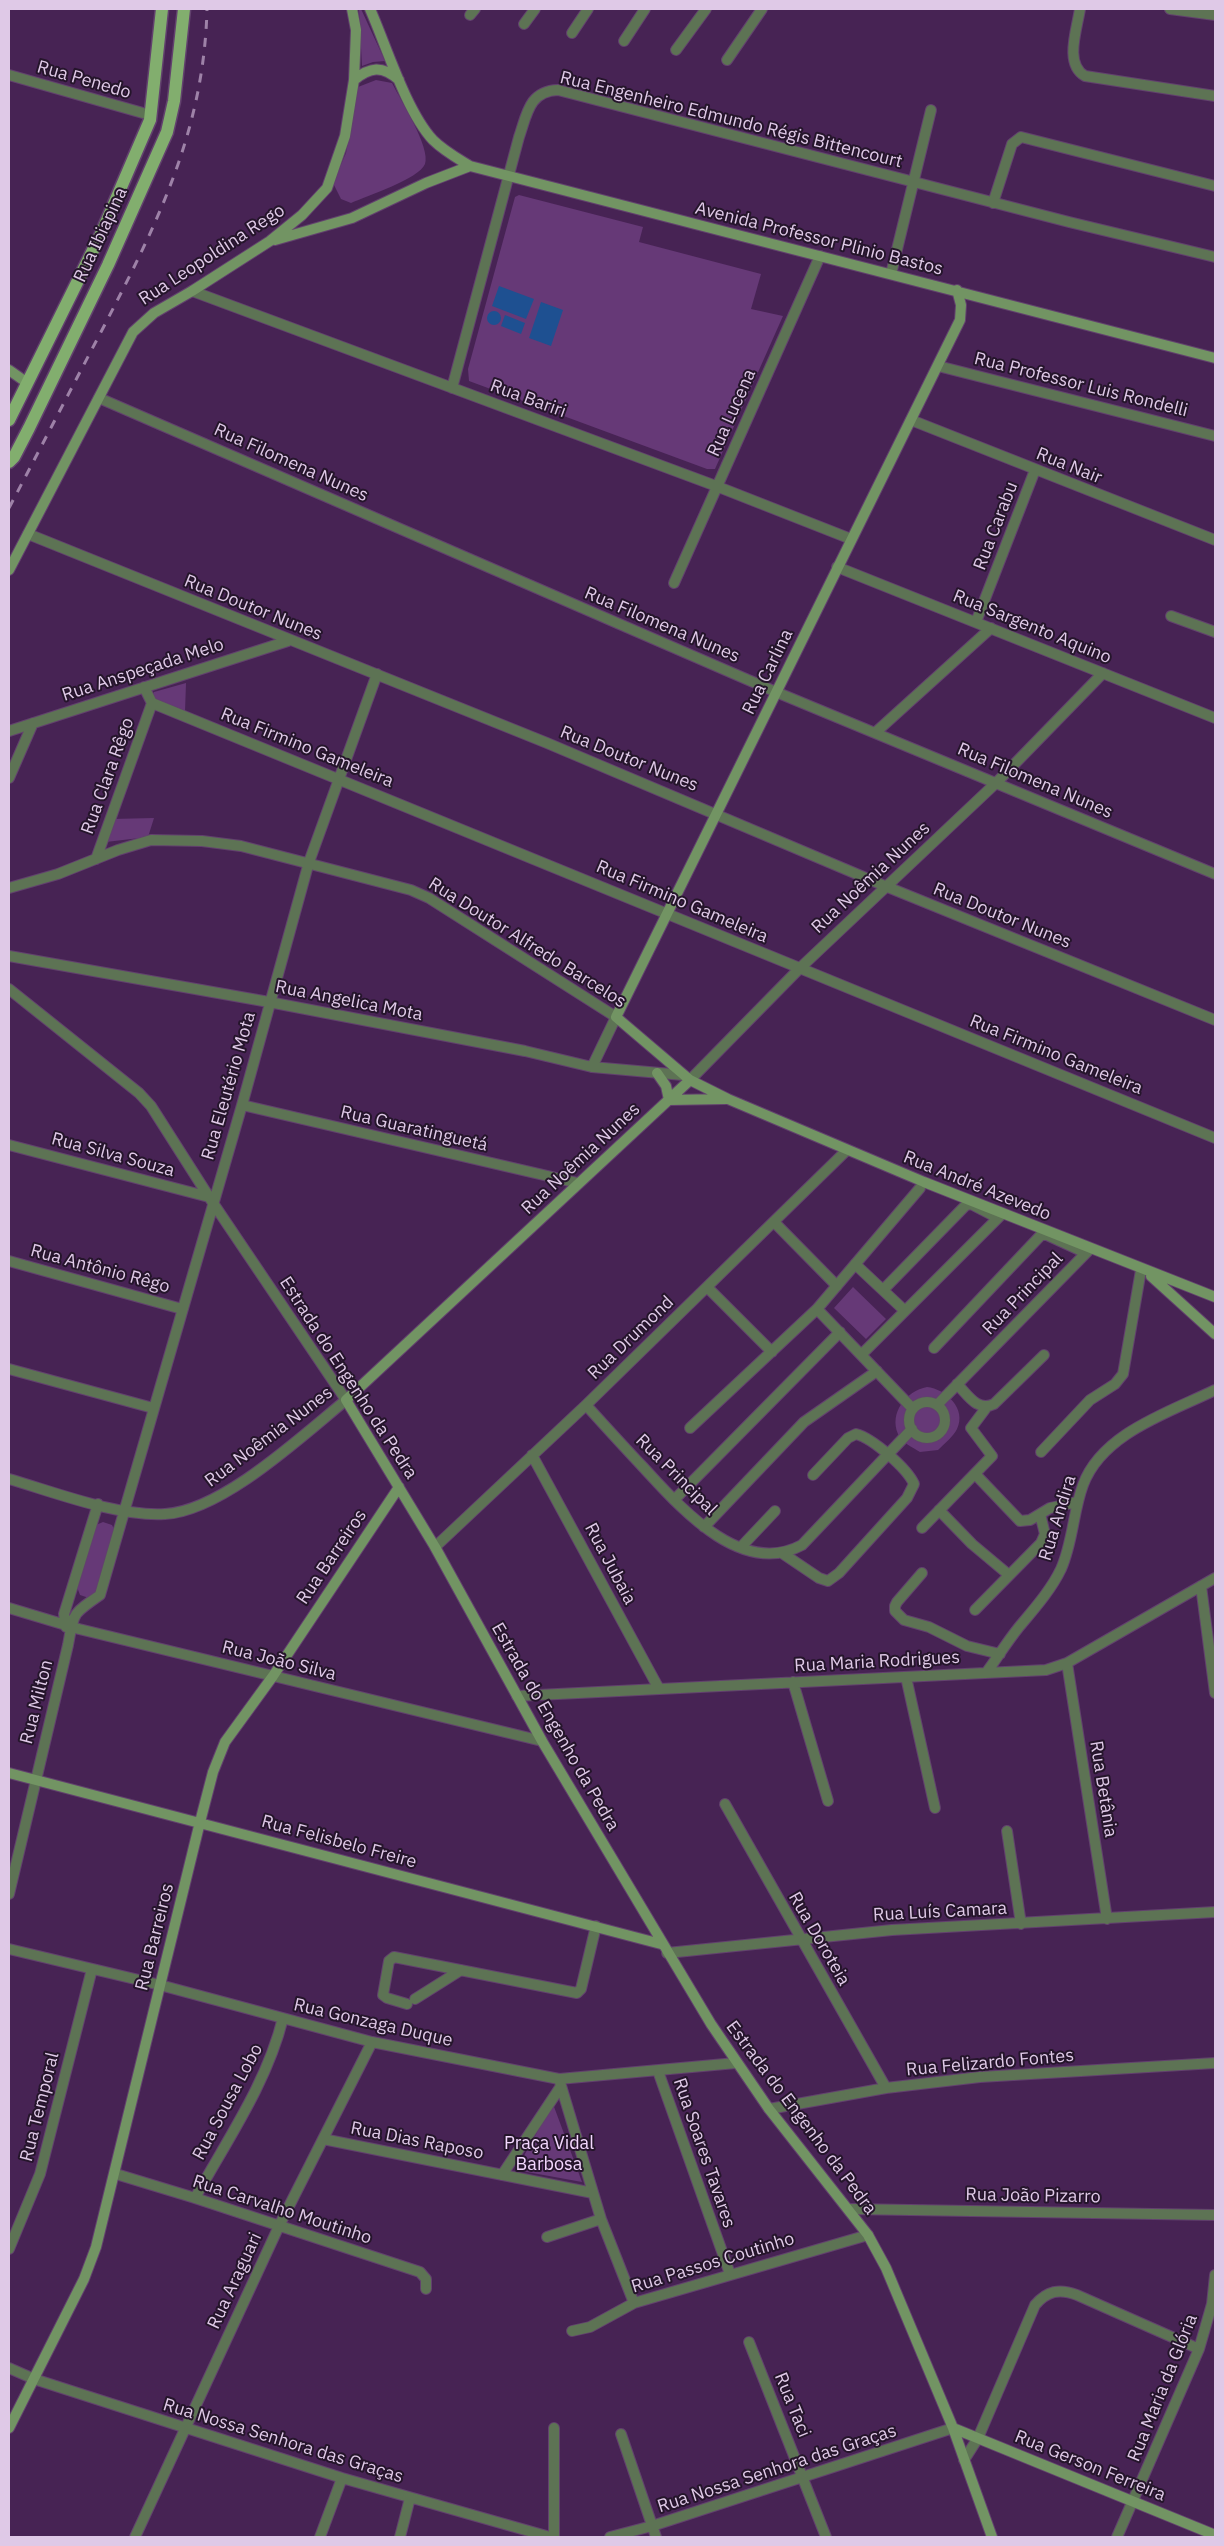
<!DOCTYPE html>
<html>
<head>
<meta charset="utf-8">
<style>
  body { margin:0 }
  #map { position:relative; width:1224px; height:2546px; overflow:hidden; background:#472354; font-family:"IBM Plex Sans",sans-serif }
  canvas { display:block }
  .frame { position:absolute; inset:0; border:10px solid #dfc9e7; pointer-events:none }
</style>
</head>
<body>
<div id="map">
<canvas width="1224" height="2546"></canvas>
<div class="frame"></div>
</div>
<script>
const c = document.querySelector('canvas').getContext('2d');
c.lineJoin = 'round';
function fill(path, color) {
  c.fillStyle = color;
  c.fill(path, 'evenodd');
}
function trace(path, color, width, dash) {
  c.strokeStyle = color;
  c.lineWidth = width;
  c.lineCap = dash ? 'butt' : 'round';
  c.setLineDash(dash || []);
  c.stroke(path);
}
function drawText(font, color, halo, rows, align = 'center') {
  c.font = font + ' "IBM Plex Sans",sans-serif';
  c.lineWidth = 4;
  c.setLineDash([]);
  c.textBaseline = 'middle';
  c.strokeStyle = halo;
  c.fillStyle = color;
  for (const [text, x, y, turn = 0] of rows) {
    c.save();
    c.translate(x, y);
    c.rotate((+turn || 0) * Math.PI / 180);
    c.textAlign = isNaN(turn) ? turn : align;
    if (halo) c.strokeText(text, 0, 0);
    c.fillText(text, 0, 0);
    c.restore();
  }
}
fill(new Path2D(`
  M359,9H361L385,61L373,62L362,66Z
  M376,80L392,83C400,99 431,148 425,164C419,179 367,196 351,203L341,199L333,183L346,153L358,87Z
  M519,195L643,227L639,242L761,274L751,309L783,316L715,469H707L469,381L468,369L515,197Z
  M186,683L185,712L154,699V692Z
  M154,818L148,837L106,842L112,819Z
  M853,1287L886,1319L866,1339L834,1308Z
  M927,1387C946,1389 967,1409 957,1429C953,1437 944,1444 938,1450L920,1452C912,1447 902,1443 898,1434C889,1413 906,1391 927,1387Z
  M103,1522L112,1525L114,1529L99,1589L89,1598L80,1595L77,1587L96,1525Z
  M553,2104L582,2182L516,2170Z`), '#663977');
fill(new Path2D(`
  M499,286L534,299L526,319L492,306Z
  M541,302L563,310L551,346L529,338Z
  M487 318a7 7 0 1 1 14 0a7 7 0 1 1-14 0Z
  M505,315L525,323L521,334L501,326Z`), '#1e5091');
const street = new Path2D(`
  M1080,9C1077,29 1064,64 1085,76L1215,96
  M1170,9L1215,15
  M470,15L475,9
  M524,24L535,9
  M572,33L588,9
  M624,41L645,9
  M676,50L706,9
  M727,60L762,9
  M9,75L150,115
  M993,203L1012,144L1021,137L1215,186
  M891,274L931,110
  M192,291L716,486L851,539
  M938,366L1215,436
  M452,388L519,137C527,114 529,91 558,90L1069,222L1215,257
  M99,398L776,692L1215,874
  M911,420L1215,540
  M28,534L547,743L885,886L1215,1020
  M837,567L1215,718
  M674,583L820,256
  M1171,616L1215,632
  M976,622L1035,470
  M144,687L152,703L1215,1138
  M9,731L288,641
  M876,732L991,628
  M9,778L33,723
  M96,859L152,703
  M9,888L58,874L118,850L151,840L202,841L241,846L411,890L429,898L616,1017L592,1067
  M9,956L269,1002L525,1051L592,1067L683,1075
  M9,989L139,1093L151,1106L209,1197L346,1400C302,1436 222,1511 165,1514C118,1517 54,1492 9,1479
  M690,1080L799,969L997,782L1103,673
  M242,1105L578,1183
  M9,1145L209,1197
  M774,1222L837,1286
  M9,1261L182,1309
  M855,1264L904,1310
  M707,1287L772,1352
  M883,1290L966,1205L971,1204L998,1218
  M817,1309L913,1409
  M934,1348L1041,1235H1047L1086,1253
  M862,1354L1002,1214
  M9,1369L153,1408
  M957,1384C968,1395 977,1412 994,1404L1044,1355
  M909 1420a18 18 0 1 1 36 0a18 18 0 1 1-36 0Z
  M586,1405C605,1426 624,1447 643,1467C680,1507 741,1578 802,1545L912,1429
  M937,1405L1090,1249
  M690,1428L817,1309L920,1188
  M1041,1452L1090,1400L1115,1384L1123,1374L1141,1270
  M532,1455L658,1687
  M978,1477L1020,1521L1030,1520L1050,1508L1077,1502
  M674,1500L840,1332
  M939,1510L972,1544L1009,1575
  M704,1527L804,1422L877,1371
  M922,1528L992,1456L971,1428L986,1408
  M435,1547L586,1405L847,1150
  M741,1547L775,1511
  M782,1553L819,1578L828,1581L839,1573L907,1498L914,1484C907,1468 872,1438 856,1434L848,1438L813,1475
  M922,1573L897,1602L895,1606V1611L904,1620L929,1627L967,1646L1000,1654
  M1201,1586L1215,1693
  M9,1608L79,1629L542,1741
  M975,1610L1041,1543L1045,1534L1040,1514
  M66,1627L64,1614L98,1504
  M1067,1663L1107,1919
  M986,1673C997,1658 1007,1642 1019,1627C1034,1609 1051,1590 1061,1569C1073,1542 1073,1512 1083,1485C1102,1433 1170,1412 1215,1390
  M906,1677L935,1808
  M793,1682L828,1801
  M517,1696L1046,1670L1067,1663L1215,1578
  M725,1804L886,2088
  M1007,1831L1021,1924
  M9,1894L68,1645C74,1613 71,1615 100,1595L242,1105L309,862L377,674
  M9,1949L160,1985L372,2042L559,2079L736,2063
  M667,1953L892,1930L1215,1912
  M415,1999L461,1970
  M407,2004L387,1998L383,1995L389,1961L394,1957L577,1993L581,1989L596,1926
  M658,2071L730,2274
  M559,2079L601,2219L634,2303
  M769,2109L886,2088L980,2077L1215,2063
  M323,2139L593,2193
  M116,2174L195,2198L420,2272L426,2279V2289
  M502,2175L561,2086
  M195,2198C227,2140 267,2083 283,2018
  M849,2209L1215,2215
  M547,2237L601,2219
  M9,2249L40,2174L92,1969
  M572,2331L590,2327L634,2303L868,2235
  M749,2342L826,2537
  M9,2368L34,2379L342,2478L550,2537
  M554,2428V2537
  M621,2434L656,2537
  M964,2460L978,2438L1035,2305C1047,2291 1059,2288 1077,2295L1199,2349
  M135,2537L279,2226L372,2042
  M320,2537L342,2478
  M400,2537L410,2498
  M610,2537L652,2526L953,2428
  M1117,2537L1199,2349L1212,2304L1215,2275`);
const secondary = new Path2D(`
  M370,9C386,45 406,111 433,140C444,151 457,158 470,166L1215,358
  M354,80C370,67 382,65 399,80
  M275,240L352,218L426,183L470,166
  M957,290L961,305L960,320L616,1017L690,1080L728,1099L924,1182L1215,1297
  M9,370L26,382
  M9,570L133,332L154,313L192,291L270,241L302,215L327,188L345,136L354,80L356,30L352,9
  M657,1073L666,1086L669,1100
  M690,1080L346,1400L435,1547L542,1741L711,2024L769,2109L868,2235L886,2268L953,2428L992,2537
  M669,1100L725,1099
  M1151,1276L1215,1334
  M9,1773L661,1944
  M9,2428L84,2279L96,2247L200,1822L213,1772L225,1742L273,1676L399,1487
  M953,2428L1215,2535`);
const primary = new Path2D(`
  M9,420L101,234L150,120L162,9
  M9,462L14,457L29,428L108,265L167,132L174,101L184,9`);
trace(street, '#62416e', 12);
trace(secondary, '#62416e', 12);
trace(primary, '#62416e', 15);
trace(street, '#5d7354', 10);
trace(secondary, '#729463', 10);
trace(primary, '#82ae6e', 12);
trace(new Path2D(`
  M9,508C40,449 71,389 102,330C157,224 204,131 207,9`), '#9e82a8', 3, [9, 9]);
drawText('18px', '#dfc9e7', '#25152b', [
  ["Rua Penedo",84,80,16],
  ["Rua Engenheiro Edmundo Régis Bittencourt",731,120,14],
  ["Rua Ibiapina",101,235,-65],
  ["Avenida Professor Plinio Bastos",819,239,14],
  ["Rua Leopoldina Rego",212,255,-33],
  ["Rua Professor Luis Rondelli",1081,385,14],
  ["Rua Bariri",528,399,20],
  ["Rua Lucena",732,413,-66],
  ["Rua Filomena Nunes",291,463,24],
  ["Rua Nair",1069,466,22],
  ["Rua Carabu",996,526,-69],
  ["Rua Doutor Nunes",253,608,22],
  ["Rua Filomena Nunes",662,625,23],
  ["Rua Sargento Aquino",1032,627,22],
  ["Rua Anspeçada Melo",143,670,-18],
  ["Rua Carlina",768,672,-64],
  ["Rua Firmino Gameleira",307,748,22],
  ["Rua Doutor Nunes",629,759,22],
  ["Rua Clara Rêgo",108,776,-70],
  ["Rua Filomena Nunes",1035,781,23],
  ["Rua Noêmia Nunes",871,878,-43],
  ["Rua Firmino Gameleira",682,902,23],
  ["Rua Doutor Nunes",1002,916,22],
  ["Rua Doutor Alfredo Barcelos",527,943,32],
  ["Rua Angelica Mota",349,1001,11],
  ["Rua Firmino Gameleira",1056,1055,22],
  ["Rua Eleutério Mota",229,1086,-74],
  ["Rua Guaratinguetá",414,1129,13],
  ["Rua Silva Souza",113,1155,15],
  ["Rua Noêmia Nunes",581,1159,-43],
  ["Rua André Azevedo",977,1186,22],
  ["Rua Antônio Rêgo",100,1269,15],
  ["Rua Principal",1023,1294,-46],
  ["Rua Drumond",631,1338,-44],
  ["Estrada do Engenho da Pedra",348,1378,57],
  ["Rua Noêmia Nunes",269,1437,-37],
  ["Rua Principal",676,1475,45],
  ["Rua Andira",1058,1518,-73],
  ["Rua Barreiros",332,1557,-56],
  ["Rua Jubaia",610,1564,62],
  ["Rua João Silva",279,1661,14],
  ["Rua Maria Rodrigues",877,1662,-3],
  ["Rua Milton",37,1702,-76],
  ["Estrada do Engenho da Pedra",555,1727,60],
  ["Rua Betânia",1103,1789,81],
  ["Rua Felisbelo Freire",339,1842,15],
  ["Rua Luís Camara",940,1912,-3],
  ["Rua Barreiros",155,1937,-76],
  ["Rua Doroteia",819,1939,60],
  ["Rua Gonzaga Duque",373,2023,13],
  ["Rua Felizardo Fontes",990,2063,-5],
  ["Rua Sousa Lobo",228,2102,-62],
  ["Rua Temporal",40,2107,-76],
  ["Estrada do Engenho da Pedra",801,2118,53],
  ["Rua Dias Raposo",417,2141,11],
  ["Rua Soares Tavares",704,2153,71],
  ["Rua João Pizarro",1033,2196,1],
  ["Rua Carvalho Moutinho",282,2210,18],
  ["Rua Passos Coutinho",713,2263,-17],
  ["Rua Araguari",235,2281,-65],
  ["Rua Maria da Glória",1163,2388,-68],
  ["Rua Taci",792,2405,68],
  ["Rua Nossa Senhora das Graças",283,2441,17],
  ["Rua Gerson Ferreira",1090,2466,22],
  ["Rua Nossa Senhora das Graças",777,2469,-18]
]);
drawText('18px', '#f4d8ff', '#25152b', [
  ["Praça Vidal",549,2144],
  ["Barbosa",549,2165]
]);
</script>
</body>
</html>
